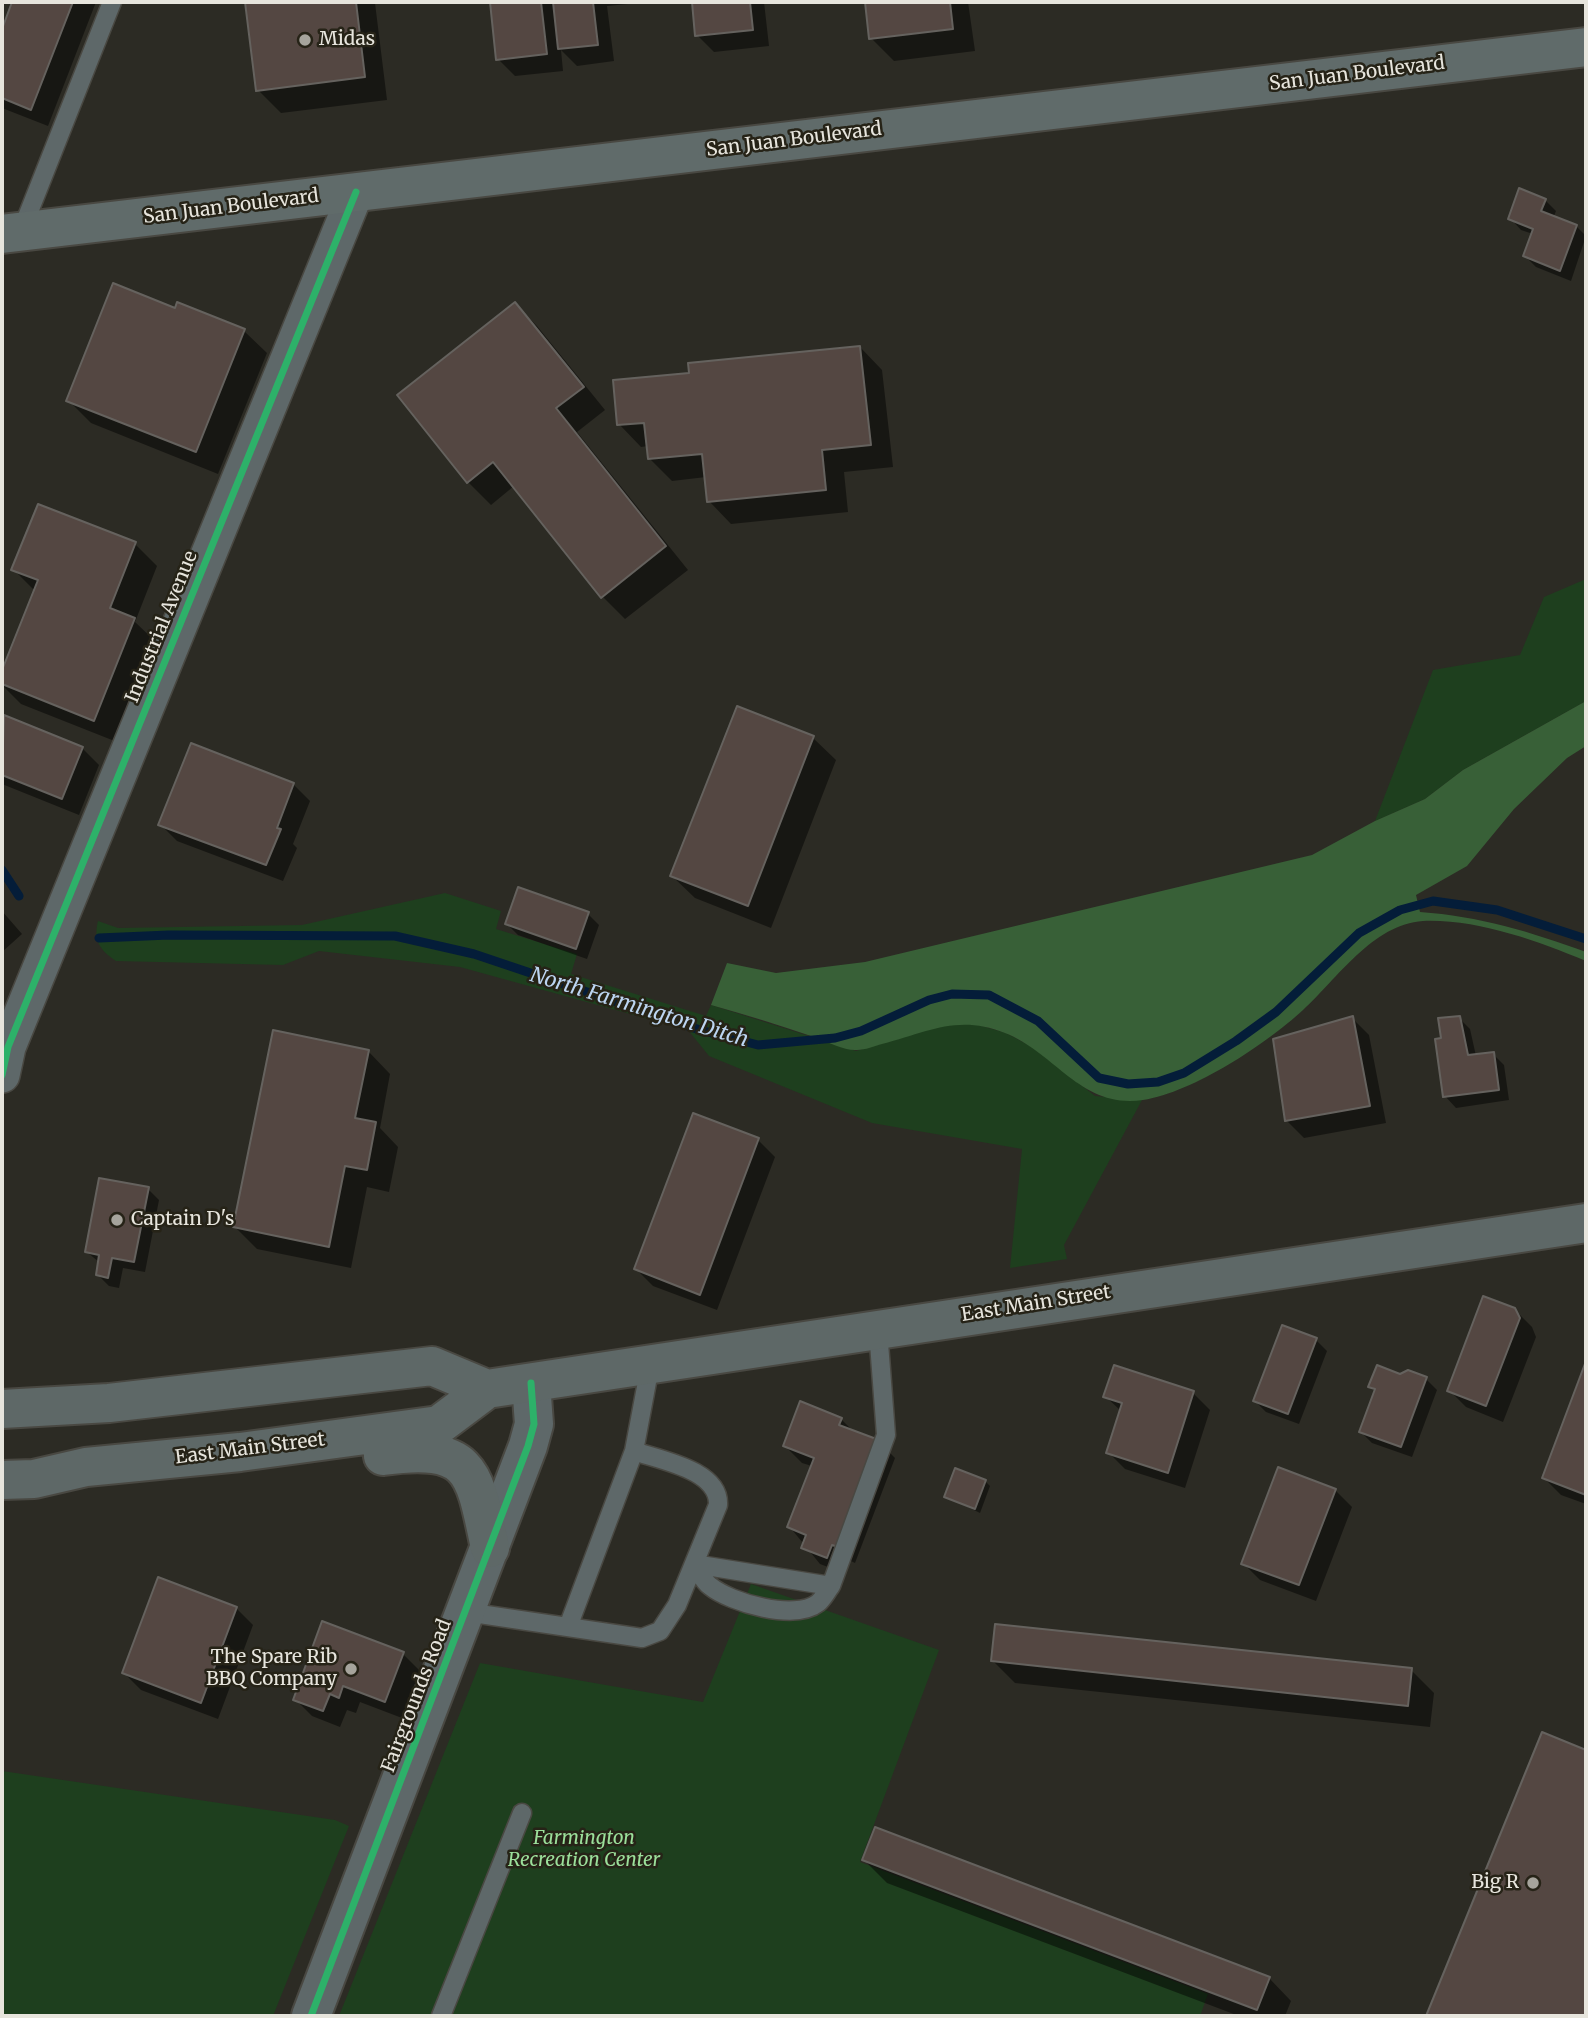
<!DOCTYPE html>
<html>
<head>
<meta charset="utf-8">
<style>
  body { margin:0 }
  #map { position:relative; width:1588px; height:2018px; overflow:hidden; background:#2c2b24; font-family:Merriweather,serif }
  canvas { display:block }
  .frame { position:absolute; inset:0; border:4px solid #e7e5dd; pointer-events:none }
</style>
</head>
<body>
<div id="map">
<canvas width="1588" height="2018"></canvas>
<div class="frame"></div>
</div>
<script>
const c = document.querySelector('canvas').getContext('2d');
c.lineJoin = 'round';
function fill(path, color) {
  c.fillStyle = color;
  c.fill(path, 'evenodd');
}
function trace(path, color, width, dash) {
  c.strokeStyle = color;
  c.lineWidth = width;
  c.lineCap = dash ? 'butt' : 'round';
  c.setLineDash(dash || []);
  c.stroke(path);
}
function drawText(font, color, halo, rows, align = 'center') {
  c.font = font + ' Merriweather,serif';
  c.lineWidth = 5;
  c.setLineDash([]);
  c.textBaseline = 'middle';
  c.strokeStyle = halo;
  c.fillStyle = color;
  for (const [text, x, y, turn = 0] of rows) {
    c.save();
    c.translate(x, y);
    c.rotate((+turn || 0) * Math.PI / 180);
    c.textAlign = isNaN(turn) ? turn : align;
    if (halo) c.strokeText(text, 0, 0);
    c.fillText(text, 0, 0);
    c.restore();
  }
}
fill(new Path2D(`
  M1586,579V701L1463,770L1425,799L1375,821L1433,670L1520,655L1544,597Z
  M445,893L501,911L496,929L577,954L571,974L706,1016L711,1005L856,1051L947,1024H975L1006,1033L1034,1048L1095,1096L1142,1100L1064,1245L1067,1259L1010,1268L1022,1149L872,1123L709,1056L688,1030L460,967L319,951L283,965L116,961C100,950 93,941 98,921L118,928L302,925Z
  M751,1584L939,1650L860,1862L1208,1994L1200,2016H339L480,1663L703,1702Z
  M2,1771L335,1820L349,1826L273,2016H2Z`), '#1e3f1e');
fill(new Path2D(`
  M1586,701V746L1567,758L1514,809L1467,866L1416,895L1420,912C1479,916 1531,932 1586,952V961C1537,941 1478,919 1423,921C1373,924 1337,979 1303,1010C1266,1044 1194,1092 1143,1100C1081,1109 1056,1053 1005,1033C958,1014 928,1032 882,1044C875,1046 865,1050 857,1050C845,1051 828,1042 817,1038C782,1026 747,1015 711,1005L727,963L776,973L865,962L1312,855L1375,821L1425,799L1463,770Z`), '#386037');
fill(new Path2D(`
  M14,2H96L48,126L2,108V34Z
  M247,2H385L375,3L387,100L281,113L258,90Z
  M491,2H638V3L607,6L614,61L577,66L561,50L563,71L515,76L498,59Z
  M693,2H764L769,46L714,52L697,35Z
  M867,2H968L975,51L894,61L871,38Z
  M1545,200L1556,211L1553,218L1576,226L1586,236L1571,281L1536,267L1525,256L1533,234L1521,230L1510,218Z
  M515,304L537,326L605,410L577,432L688,570L625,619L603,597L514,486L491,505L468,482L399,396Z
  M176,310L244,331L267,353L218,474L91,423L68,400Z
  M860,347L882,370L893,467L844,472L848,512L731,524L709,501L706,477L672,481L649,458L648,446L641,447L619,424L691,374Z
  M135,544L157,566L135,622L156,642L117,742L21,704L2,685V674L35,591L13,569Z
  M738,708L813,738L836,760L771,928L695,898L672,876Z
  M5,717L82,748L99,765L79,815L2,784V725Z
  M293,784L310,801L293,844L297,848L283,881L177,841L160,824Z
  M2,911L22,934L2,952Z
  M588,914L599,925L587,959L518,935L507,924Z
  M1352,1018L1369,1035L1386,1123L1304,1138L1287,1121Z
  M1459,1018L1470,1029L1476,1056L1493,1054L1504,1065L1509,1100L1456,1108L1445,1096L1443,1039Z
  M368,1051L390,1074L380,1128L398,1147L389,1192L367,1187L351,1268L257,1249L235,1227Z
  M758,1140L775,1157L717,1310L653,1286L636,1269Z
  M148,1189L159,1200L145,1272L123,1268L119,1288L109,1286L98,1275L100,1263L87,1252Z
  M1514,1309L1532,1327L1536,1337L1503,1422L1466,1407L1449,1390Z
  M1316,1340L1327,1351L1299,1424L1266,1412L1255,1401Z
  M1586,1366V1504L1561,1495L1544,1478Z
  M1400,1376L1426,1379L1437,1390L1412,1457L1372,1443L1361,1432L1376,1392L1370,1386Z
  M1193,1393L1210,1410L1185,1488L1125,1469L1108,1452L1121,1411L1105,1396Z
  M841,1419L854,1432L878,1441L895,1458L855,1563L849,1560L844,1573L820,1564L789,1526L812,1466L802,1463L785,1446Z
  M985,1481L990,1486L980,1513L946,1496Z
  M1335,1490L1352,1507L1316,1601L1260,1580L1243,1563Z
  M236,1608L253,1625L218,1719L141,1690L124,1673Z
  M323,1624L403,1654L420,1671L402,1718L360,1702L356,1713L347,1710L340,1727L312,1716L295,1699Z
  M993,1661L1411,1670L1434,1693L1430,1727L1015,1683Z
  M1543,1734L1586,1752V2016H1428Z
  M864,1860L1269,1978L1291,2001L1285,2016H1239L887,1883Z`), '#0007');
trace(new Path2D(`
  M2,870L19,896
  M99,938L169,935L395,936L474,954L700,1030L758,1045L835,1038L861,1031L929,1000L952,994L989,995L1038,1021L1099,1078L1128,1084L1158,1082L1184,1073L1236,1041L1276,1012L1359,933L1400,910L1433,901L1497,910L1586,939`), '#041d39', 9);
const building = new Path2D(`
  M12,2H73L31,110L2,98V29Z
  M245,2H356L365,77L256,91Z
  M490,2H541L547,54L496,60Z
  M553,2H593L598,45L558,49Z
  M692,2H750L753,30L695,36Z
  M865,2H950L953,29L869,39Z
  M1519,188L1546,199L1541,211L1577,225L1560,271L1523,256L1533,229L1508,219Z
  M113,283L175,308L177,302L245,329L196,452L66,401Z
  M515,302L584,387L556,408L666,546L601,598L493,462L467,483L397,395Z
  M860,346L871,445L822,450L826,490L707,502L702,454L648,459L644,423L617,425L613,380L689,373L688,363Z
  M38,504L136,542L110,608L135,618L94,721L2,684V670L38,580L11,570Z
  M737,706L814,736L748,906L670,876Z
  M4,715L83,747L62,799L2,775Z
  M191,743L294,783L277,828L281,829L266,865L158,825Z
  M518,887L589,912L576,949L505,924Z
  M1353,1016L1370,1106L1285,1121L1273,1039Z
  M1460,1016L1468,1055L1494,1052L1499,1090L1443,1097L1435,1039L1441,1038L1438,1018Z
  M273,1030L369,1050L355,1118L376,1122L367,1170L345,1166L329,1247L233,1227Z
  M693,1113L759,1138L700,1295L634,1269Z
  M99,1178L149,1187L134,1262L112,1258L108,1278L96,1275L99,1255L85,1252Z
  M1483,1296L1515,1308L1520,1318L1486,1406L1447,1391Z
  M1282,1325L1317,1338L1288,1414L1253,1401Z
  M1586,1361V1495L1542,1478Z
  M1114,1365L1194,1391L1168,1473L1106,1453L1122,1403L1103,1397Z
  M1377,1365L1400,1374L1408,1370L1427,1377L1401,1447L1359,1432L1375,1389L1368,1387Z
  M800,1401L842,1418L839,1425L879,1440L838,1547L832,1545L827,1558L801,1548L806,1535L787,1527L814,1458L783,1446Z
  M1278,1467L1336,1489L1299,1585L1241,1564Z
  M955,1468L986,1480L975,1509L944,1497Z
  M158,1577L237,1607L201,1703L122,1673Z
  M322,1621L404,1652L385,1702L343,1686L339,1698L330,1694L323,1711L293,1700Z
  M995,1624L1412,1668L1408,1706L991,1661Z
  M1542,1732L1586,1750V2016H1426Z
  M875,1827L1270,1977L1257,2010L862,1860Z`);
fill(building, '#544742');
trace(building, '#65625e', 2);
const service = new Path2D(`
  M21,232L112,2
  M694,1564L831,1586L886,1435L878,1330
  M694,1564C699,1571 703,1581 710,1586C731,1603 795,1621 818,1603C823,1599 827,1591 831,1586
  M466,1612L642,1638L660,1631L677,1605L718,1505C720,1470 660,1460 634,1451L650,1366
  M568,1627L634,1451
  M441,2016L522,1813`);
const minor = new Path2D(`
  M2,1075L8,1047L356,192`);
const tertiary = new Path2D(`
  M311,2016L528,1446L534,1424L531,1383`);
const secondary = new Path2D(`
  M2,234L1586,47`);
const primary = new Path2D(`
  M2,1409L109,1403L432,1366L487,1389
  M383,1456C472,1444 474,1470 490,1548
  M2,1480L34,1479L86,1467L240,1452L439,1425L487,1389L1586,1223`);
trace(service, '#494842', 21);
trace(minor, '#494842', 38);
trace(tertiary, '#494842', 42);
trace(secondary, '#494842', 42);
trace(primary, '#494842', 42);
trace(service, '#5e6869', 18);
trace(minor, '#5e6869', 35);
trace(tertiary, '#5e6869', 38);
trace(secondary, '#606b6a', 38);
trace(primary, '#5e6867', 38);
trace(new Path2D(`
  M2,1075L8,1047L356,192
  M311,2016L528,1446L534,1424L531,1383`), '#2db169', 7);
for (const [x, y, r, color] of [
  [305,40,7,"#a6a49c"],
  [117,1220,7,"#a6a49c"],
  [351,1669,7,"#a6a49c"],
  [1533,1883,7,"#a6a49c"]
]) {
  const dot = new Path2D();
  dot.arc(x, y, r, 0, 2 * Math.PI);
  c.fillStyle = color;
  c.fill(dot);
  trace(dot, '#262317', 2.5);
}
drawText('19px', '#e7e5dd', '#262317', [
  ["Midas",319,40],
  ["Captain D's",131,1220],
  ["The Spare Rib",337,1658,"right"],
  ["BBQ Company",337,1680,"right"],
  ["Big R",1519,1883,"right"]
], 'left');
drawText('19px', '#e7e5dd', '#262317', [
  ["San Juan Boulevard",1357,74,-7],
  ["San Juan Boulevard",794,140,-7],
  ["San Juan Boulevard",231,207,-7],
  ["Industrial Avenue",162,627,-68],
  ["East Main Street",1036,1304,-9],
  ["East Main Street",250,1449,-7],
  ["Fairgrounds Road",417,1696,-69]
]);
drawText('italic 19px', '#9bdf9a', '#262317', [
  ["Farmington",584,1839],
  ["Recreation Center",584,1861]
]);
drawText('italic 21px', '#bcd5f1', '#262317', [
  ["North Farmington Ditch",639,1008,17]
]);
</script>
</body>
</html>
